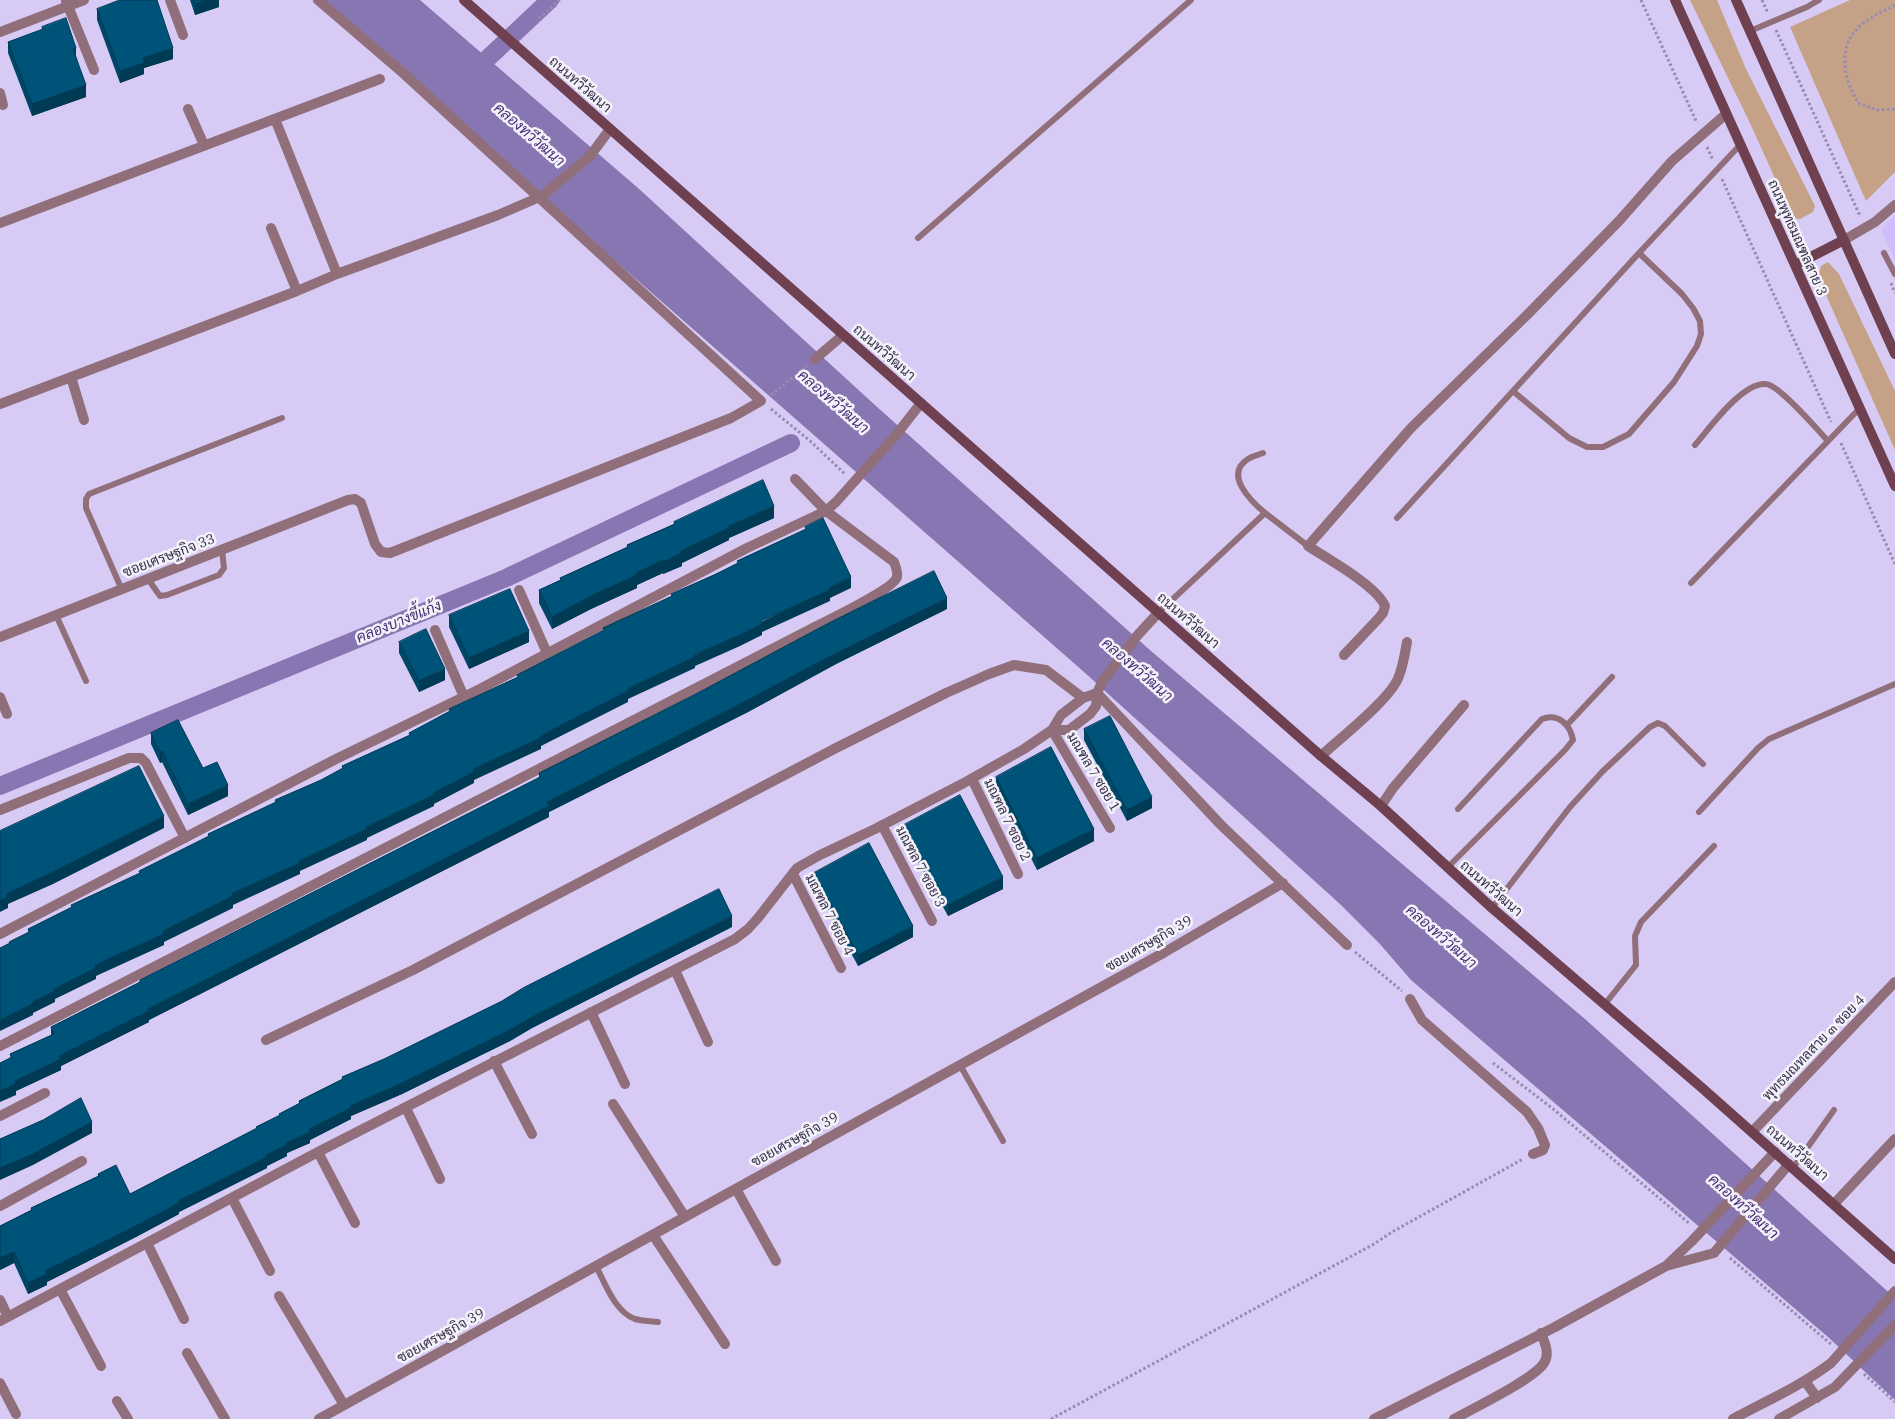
<!DOCTYPE html>
<html>
<head>
<meta charset="utf-8">
<style>
  body { margin:0 }
  canvas { display:block; background:#d7cbf6 }
</style>
</head>
<body>
<canvas width="1895" height="1419"></canvas>
<script>
const c = document.querySelector('canvas').getContext('2d');
c.lineJoin = 'round';
function fill(path, color) {
  c.fillStyle = color;
  c.fill(path, 'evenodd');
}
function trace(path, color, width, dash) {
  c.strokeStyle = color;
  c.lineWidth = width;
  c.lineCap = dash ? 'butt' : 'round';
  c.setLineDash(dash || []);
  c.stroke(path);
}
function drawText(font, color, halo, rows, align = 'center') {
  c.font = font + ' "IBM Plex Serif",Sarabun,serif';
  c.lineWidth = 5;
  c.setLineDash([]);
  c.textBaseline = 'middle';
  c.strokeStyle = halo;
  c.fillStyle = color;
  for (const [text, x, y, turn = 0] of rows) {
    c.save();
    c.translate(x, y);
    c.rotate((+turn || 0) * Math.PI / 180);
    c.textAlign = isNaN(turn) ? turn : align;
    if (halo) c.strokeText(text, 0, 0);
    c.fillText(text, 0, 0);
    c.restore();
  }
}
fill(new Path2D(`
  M1895,215V261L1881,229Z`), '#cfbefc');
fill(new Path2D(`
  M1690,0H1717L1746,69L1815,206L1813,212L1800,219L1793,218L1749,121Z
  M1850,0H1895V172L1866,201L1790,27Z
  M1828,262L1839,274L1895,391V450L1818,277L1821,266Z`), '#c5a187');
fill(new Path2D(`
  M323,0H420L638,188L876,406L1151,651L1585,1019L1895,1298V1400L1828,1337L1411,980L1379,943L1341,905L1084,672L547,201Z`), '#8876b2');
trace(new Path2D(`
  M470,75L550,0
  M0,786L506,578L791,443`), '#8876b2', 18);
trace(new Path2D(`
  M1641,0L1697,123
  M1762,0L1768,13
  M1895,5C1862,21 1837,35 1847,78C1849,86 1854,95 1858,103L1877,110L1895,109
  M539,18L560,0
  M1776,30L1860,216
  M1707,147L1713,160
  M1722,179L1831,422
  M1891,283L1895,293
  M771,395L807,366
  M771,409L809,440L845,474
  M1841,443L1895,564
  M1355,952L1402,991
  M1493,1063L1552,1108L1690,1224
  M1730,1258L1832,1345
  M1864,1374L1895,1402
  M1051,1419L1374,1244L1392,1232L1523,1159`), '#968bb1', 3, [2.5, 2.5]);
trace(new Path2D(`
  M1750,31L1807,7L1819,0
  M918,238L1191,0
  M1884,253L1895,274
  M1514,392L1569,438L1587,447H1603L1629,434L1674,382L1697,346L1701,334L1700,321L1693,308L1682,294L1639,253L1740,145
  M1695,445C1709,429 1742,382 1766,384C1779,385 1817,429 1828,441
  M1263,453C1258,455 1252,456 1248,459C1223,475 1252,502 1265,513
  M1397,518L1639,253
  M148,579L160,596L167,595L219,575L224,568L222,550
  M1691,583L1860,408
  M122,590L86,508V499L89,494L282,418
  M1158,613L1265,513L1308,546
  M56,615L86,681
  M1567,725L1612,677
  M1699,812L1758,748L1769,739L1895,684
  M1447,868L1565,750L1573,740C1570,724 1558,713 1542,719L1458,809
  M1492,908L1570,807L1603,771L1650,727L1658,723L1665,726L1703,764
  M1605,1004L1636,965L1635,936L1641,922L1714,846
  M960,1065L1003,1141
  M1793,1168L1834,1110
  M596,1266C605,1283 615,1312 635,1319C642,1321 651,1321 658,1322`), '#916f7a', 6);
trace(new Path2D(`
  M170,0L183,35
  M66,1L94,70
  M0,32L84,0
  M0,93L3,105
  M188,109L204,145
  M275,119L337,274
  M0,223L380,79
  M271,228L297,291
  M1844,240L1875,222L1895,205
  M815,359L843,335
  M71,377L84,420
  M0,404L297,291L337,274L498,215L542,196L590,156L610,129
  M519,590L547,653
  M435,630L464,697
  M0,637L348,500L355,499L361,503L375,544L381,552L390,553L731,418L761,401L403,73L318,0
  M1344,655L1378,619L1383,613L1385,606C1377,586 1328,559 1308,546L1411,428L1527,315L1619,221L1672,161L1726,114
  M1097,693L1221,825L1347,945
  M0,697L7,714
  M1052,730H1069L1090,714L1096,706L1097,693L1102,682L1136,637L1158,613
  M1052,730L1110,828
  M1321,756C1339,739 1392,698 1399,676C1403,666 1405,653 1407,642
  M972,779L1018,874
  M1381,806L1393,788L1464,705
  M0,810L129,758H141L146,763L185,838
  M882,825L932,921
  M793,874L841,968
  M0,934L336,759L480,689L747,548L826,511L836,502L896,435L921,403
  M675,970L708,1042
  M1410,999L1422,1020L1527,1112L1538,1128L1545,1145L1543,1150L1533,1154
  M591,1012L625,1084
  M266,1040L413,970L836,748L946,693L989,674L1014,665L1046,670L1083,698
  M0,1046L811,629C826,621 893,590 897,577C898,572 896,567 894,562L826,511L795,479
  M494,1061L532,1134
  M613,1104L685,1217
  M406,1108L440,1179
  M0,1116L45,1093
  M1752,1132L1895,982
  M318,1152L355,1223
  M736,1189L776,1261
  M232,1198L270,1271
  M1834,1204L1895,1139
  M0,1206L82,1161
  M653,1235L725,1344
  M147,1243L184,1319
  M1667,1265L1692,1241L1775,1152
  M60,1289L101,1366
  M279,1296L344,1405
  M0,1300L8,1317
  M0,1321L318,1152L735,939L748,929L758,918L797,868L820,855L875,829L962,784L1024,749L1052,730L1061,715L1083,698L1097,693
  M187,1353L225,1419
  M1805,1381L1817,1398
  M0,1383L16,1414
  M117,1401L128,1419
  M319,1419L1165,952L1283,883
  M1374,1419L1555,1327L1666,1266L1714,1253L1789,1164
  M1454,1419C1474,1408 1534,1379 1544,1363C1550,1354 1545,1343 1541,1333
  M1733,1419C1766,1401 1801,1386 1831,1363L1895,1291
  M1779,1419L1835,1387L1895,1325`), '#916f7a', 10);
trace(new Path2D(`
  M464,0L1321,756L1381,806L1492,908L1701,1087L1895,1259
  M1675,0L1895,486
  M1736,0L1895,354
  M1795,265L1844,240`), '#6e4050', 10);
fill(new Path2D(`
  M190,0H219V7L195,15Z
  M97,9L173,59L144,68V74L120,83L97,20Z
  M42,27L76,56L86,97L32,116L8,53V42L42,30Z
  M774,518L729,538V540L682,563V566L663,574V573L637,585V588L591,609L552,629L539,603V590L560,580V578L627,547V545L674,524V522Z
  M947,609L836,664L748,712L549,812V817L149,1020V1022L61,1066V1070L16,1091V1095L10,1054L51,1035V1027L140,983V980L539,778V773Z
  M449,615L529,642L469,669L449,627Z
  M399,642L445,680L419,692L399,653Z
  M1084,729L1152,808L1127,821L1084,740Z
  M151,733L203,768L228,796L188,815L162,762L160,763L151,744Z
  M996,777L1094,841L1037,870L996,789Z
  M904,825L1003,889L948,916L904,836Z
  M814,873L913,937L858,966L814,884Z
  M732,927L532,1028L510,1041L402,1094L351,1116V1119L310,1140V1143L287,1153V1156L267,1166V1168L179,1212V1214L134,1238L47,1282V1285L28,1294L14,1263L0,1270V1226L31,1210V1208L98,1176V1174L130,1194L256,1129V1127L279,1116V1114L299,1104V1101L342,1079V1077Z`), '#004767');
fill(new Path2D(`
  M207,0H219V7L195,15V4Z
  M76,48V59L73,49Z
  M173,48V59L144,68V74L120,83V71L143,58Z
  M86,85V97L32,116V104Z
  M774,506V518L729,538V540L682,563V566L663,574V562L681,551L729,526Z
  M663,560V573L637,585V588L591,609L552,629V617L636,573Z
  M851,577V588L830,598V601L762,632V635L740,646L695,666V668L628,699V702L541,746V749L474,780V783L434,804V806L367,838V840L300,871V874L233,905V908L164,942V945L96,976V979L55,999V1002L33,1013V1015L0,1031V1020L32,1002L54,989L95,965L163,931L231,894L433,793L473,769L540,736L627,689Z
  M947,598V609L836,664L748,712L549,812V817L149,1020V1022L61,1066V1070L16,1091V1095L0,1102V1091L15,1081L59,1056L547,802L836,653Z
  M529,631V642L469,669V658Z
  M445,669V680L419,692V681Z
  M162,751V762L160,763V752Z
  M228,785V796L188,815V804Z
  M1152,797V808L1127,821V810Z
  M164,816V828L53,884L8,904V908L0,912V901L6,894Z
  M1094,829V841L1037,870V858Z
  M1003,877V889L948,916V905Z
  M732,916V927L532,1028L510,1041L402,1094L351,1116V1119L310,1140V1143L287,1153V1156L267,1166V1168L179,1212V1214L134,1238L47,1282V1285L28,1294V1283L45,1271L266,1155L350,1106L532,1017Z
  M913,926V937L858,966V955Z
  M92,1122V1133L33,1165L0,1180V1168Z
  M14,1252V1263L0,1270V1258Z`), '#003a54');
const building = new Path2D(`
  M120,0H157L173,48L143,58L144,63L120,71L97,9Z
  M194,0H207L195,4Z
  M66,18L76,48L73,49L86,85L32,104L8,42L43,29L42,27Z
  M763,480L774,506L729,526V528L681,551L682,553L663,562V560L636,573L637,575L591,596L552,617L539,590L561,580L560,578L628,547L627,545L675,524L674,522Z
  M823,518L851,577L829,588L830,590L761,621L762,624L740,635L694,655L695,657L627,689L628,691L540,736L541,738L473,769L474,772L433,793L434,795L366,827L367,829L299,861L300,863L231,894L233,896L163,931L164,934L95,965L96,968L54,989L55,991L32,1002L33,1004L0,1020V948L10,943L9,942L29,932L28,929L72,907L71,905L140,873L139,871L209,836L208,834L276,802L275,800L321,780L343,768L342,766L410,735L409,733L450,711L449,709L518,677L517,675L604,630L603,628L672,596L671,594L716,574L738,563L737,561L806,529L805,527Z
  M934,571L947,598L836,653L748,700L547,802L549,806L148,1009L149,1011L59,1056L61,1059L15,1081L16,1084L0,1091V1063L12,1057L10,1054L54,1034L51,1027L140,982V980L540,777L539,773L694,695L827,624Z
  M510,589L529,631L469,658L449,615Z
  M426,629L445,669L419,681L399,642Z
  M1110,716L1152,797L1127,810L1084,729Z
  M178,720L203,768L217,762L228,785L188,804L162,751L160,752L151,733Z
  M1051,747L1094,829L1037,858L996,777Z
  M139,766L164,816L53,872L6,894L8,897L0,901V831Z
  M960,795L1003,877L948,905L904,825Z
  M869,843L913,926L858,955L814,873Z
  M719,889L732,916L532,1017L510,1030L402,1083L350,1106L351,1108L309,1129L310,1132L286,1143L287,1145L266,1155L267,1157L178,1201L179,1203L134,1227L45,1271L47,1274L28,1283L14,1252L0,1258V1226L32,1210L31,1208L99,1176L98,1174L116,1165L130,1194L257,1128L256,1127L280,1115L279,1114L300,1103L299,1101L343,1079L342,1077L384,1059L502,1001L523,988Z
  M81,1098L92,1122L33,1154L0,1168V1139L43,1120Z`);
fill(building, '#005378');
trace(building, '#003a54', 1);
drawText('14px', '#39304d', '#f4f3fa', [
  ["ถนนทวีวัฒนา",580,85,41],
  ["ถนนพุทธมณฑลสาย 3",1797,238,66],
  ["ถนนทวีวัฒนา",884,353,41],
  ["ซอยเศรษฐกิจ 33",169,556,-21],
  ["ถนนทวีวัฒนา",1188,621,41],
  ["มณฑล 7 ซอย 1",1093,772,59],
  ["มณฑล 7 ซอย 2",1007,820,64],
  ["มณฑล 7 ซอย 3",920,867,62],
  ["ถนนทวีวัฒนา",1491,889,41],
  ["มณฑล 7 ซอย 4",829,915,63],
  ["ซอยเศรษฐกิจ 39",1149,944,-30],
  ["พุทธมณทลสาย ๓ ซอย 4",1814,1048,-46],
  ["ซอยเศรษฐกิจ 39",795,1140,-29],
  ["ถนนทวีวัฒนา",1797,1153,41],
  ["ซอยเศรษฐกิจ 39",441,1336,-29]
]);
drawText('italic 15px', '#4a2e79', '#f4f3fa', [
  ["คลองทวีวัฒนา",529,135,41],
  ["คลองทวีวัฒนา",833,402,41],
  ["คลองบางขี้แก้ง",399,622,-22],
  ["คลองทวีวัฒนา",1137,670,41],
  ["คลองทวีวัฒนา",1441,937,41],
  ["คลองทวีวัฒนา",1743,1207,42]
]);
</script>
</body>
</html>
